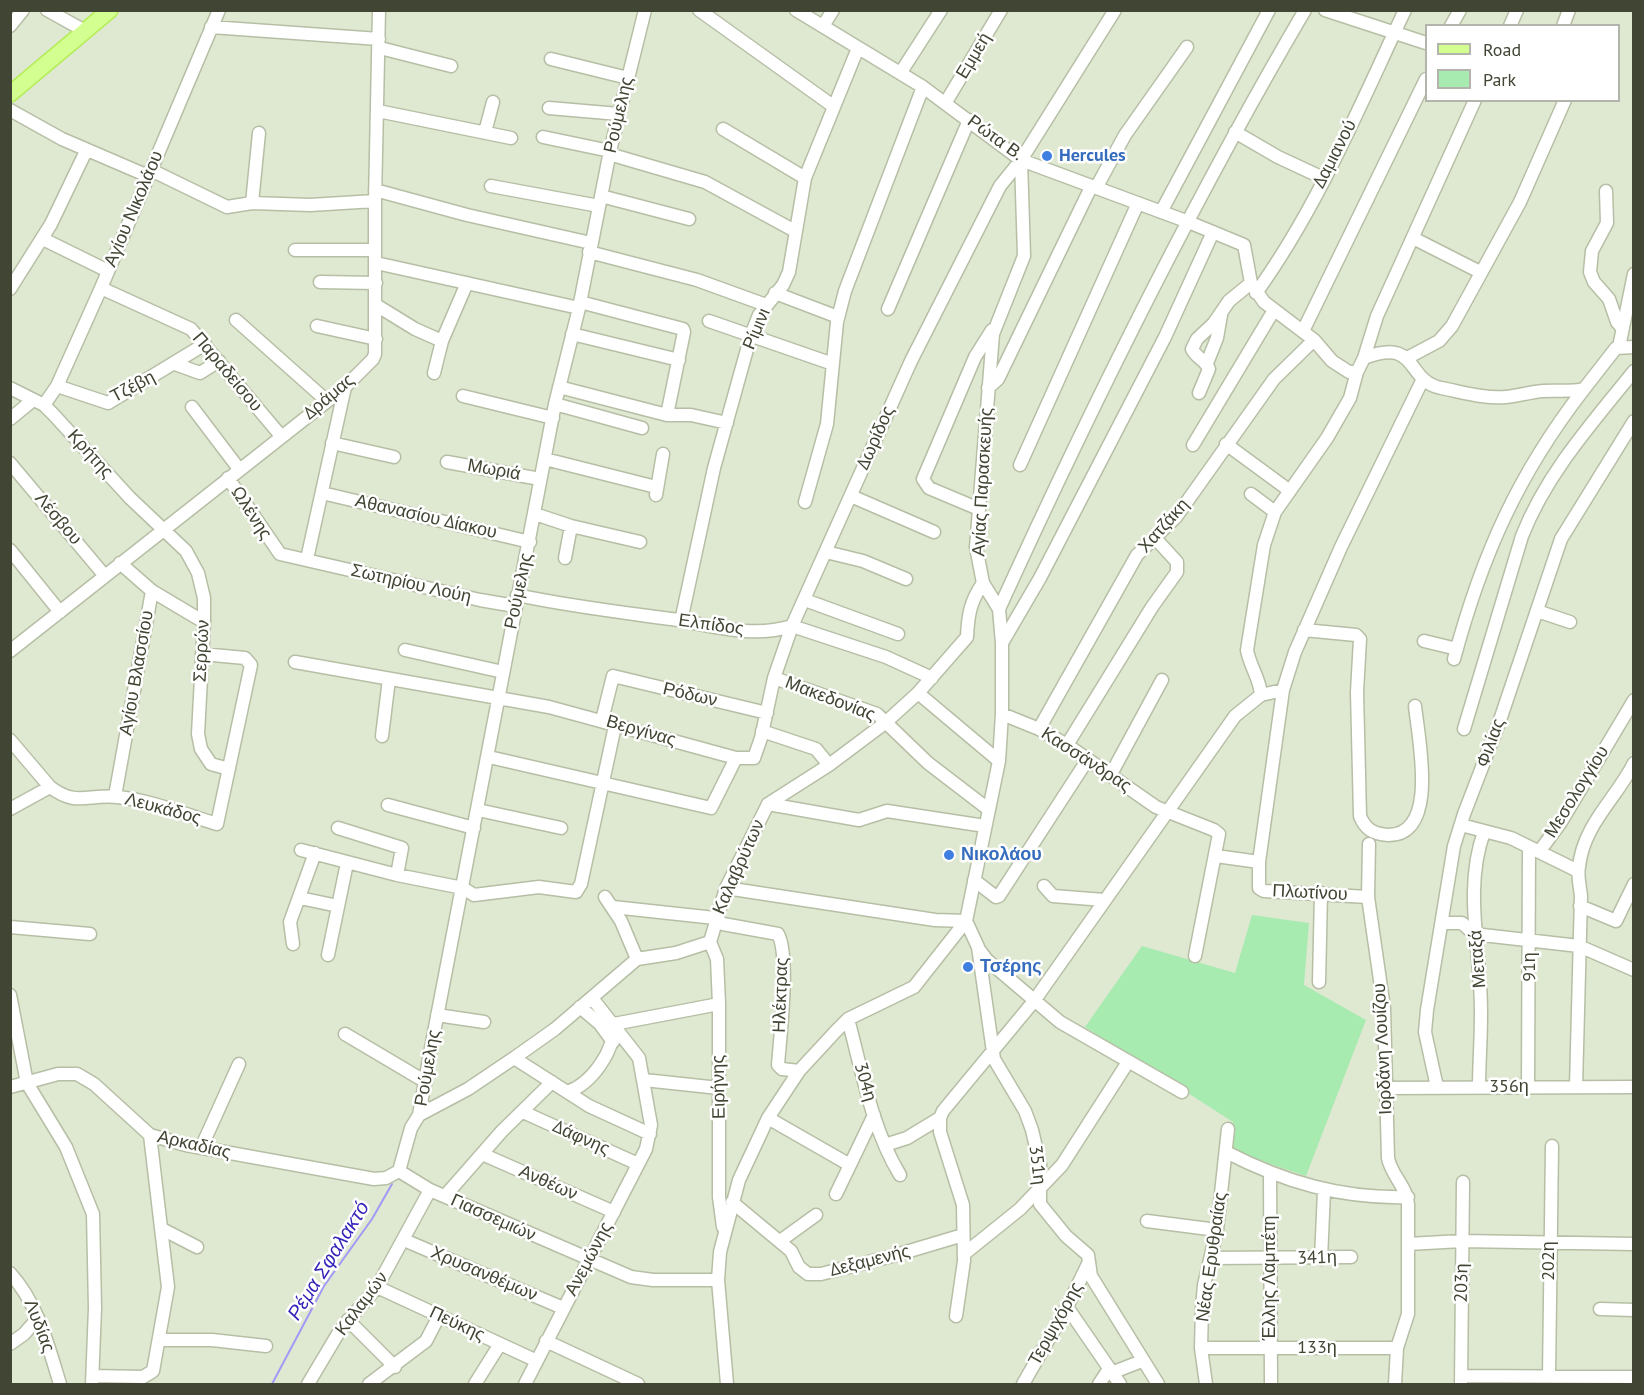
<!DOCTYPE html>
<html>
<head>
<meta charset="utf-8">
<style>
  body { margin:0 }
  #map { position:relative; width:1644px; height:1395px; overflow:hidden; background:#edf3e3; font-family:"PT Sans",sans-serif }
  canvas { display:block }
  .frame { position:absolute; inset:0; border:12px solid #404633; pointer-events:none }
  .legend { position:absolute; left:1425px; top:24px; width:195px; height:78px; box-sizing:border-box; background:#fff; border:2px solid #b3b5ad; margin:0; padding:8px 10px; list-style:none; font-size:18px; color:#404633 }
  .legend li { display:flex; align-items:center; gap:12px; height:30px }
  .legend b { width:30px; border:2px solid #b3b5ad }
</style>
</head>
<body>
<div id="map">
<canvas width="1644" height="1395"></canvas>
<div class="frame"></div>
<ul class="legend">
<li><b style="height:8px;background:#d3ff91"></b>Road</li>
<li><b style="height:16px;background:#a8ebb1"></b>Park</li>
</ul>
</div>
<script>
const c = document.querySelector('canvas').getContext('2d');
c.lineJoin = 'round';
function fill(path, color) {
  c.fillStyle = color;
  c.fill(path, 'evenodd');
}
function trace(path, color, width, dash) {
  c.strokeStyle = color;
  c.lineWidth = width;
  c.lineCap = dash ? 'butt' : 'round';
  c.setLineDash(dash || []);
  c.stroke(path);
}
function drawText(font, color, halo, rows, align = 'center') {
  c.font = font + ' "PT Sans",sans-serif';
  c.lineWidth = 5;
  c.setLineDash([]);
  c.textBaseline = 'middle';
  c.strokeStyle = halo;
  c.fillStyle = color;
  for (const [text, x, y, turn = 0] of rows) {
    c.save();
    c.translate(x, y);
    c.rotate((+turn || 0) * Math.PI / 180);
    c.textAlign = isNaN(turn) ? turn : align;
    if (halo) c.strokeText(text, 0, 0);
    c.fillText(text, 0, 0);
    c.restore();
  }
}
fill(new Path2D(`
  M11,11H1633V1384H11ZM1426,26H1618V100H1426Z`), '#dfe8d1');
fill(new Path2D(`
  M1252,915L1309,923L1304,985L1366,1020L1306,1176L1229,1150L1233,1122L1085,1027L1142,946L1235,973Z`), '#a8ebb1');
trace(new Path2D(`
  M272,1384L324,1286L372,1219L392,1184`), '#a29af6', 2);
const minor = new Path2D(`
  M47,10L85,31
  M699,10L833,106
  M796,10L923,87L1021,160L1186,221L1244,245L1251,283L1264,302L1314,340L1332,361L1349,372H1357
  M1325,10L1426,43
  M10,26L23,10
  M823,26L833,10
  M1451,26L1460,10
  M1510,26L1517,10
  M1563,26L1569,10
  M211,27L379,39
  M380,48L451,66
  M551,59L628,78
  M901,72L941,10
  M946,102L1001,10
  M549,108L619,114
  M10,110L62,139L148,176
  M378,111L511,138
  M723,129L805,178
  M485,132L493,102
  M1235,132L1278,157L1323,178
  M543,137L610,151
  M609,154L705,182L795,231
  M151,170L227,207L252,203L310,205L375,201
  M491,186L599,206
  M1096,188L1125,135L1187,47
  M375,190L467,215L591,243
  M1606,191L1607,223L1592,251L1590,272L1594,282L1609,299L1617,322L1622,328
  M601,196L689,219
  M252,203L259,133
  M1161,212L1269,10
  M1413,238L1480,272
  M43,239L108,271
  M295,250H375
  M589,252L697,280L766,305
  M376,263L579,308
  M320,282L376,283
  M101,288L191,329L281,436
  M10,289L51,224L86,151
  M775,293L838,317
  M1256,293C1318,207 1360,105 1405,10
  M580,302L683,329L684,332L667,415
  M376,305L415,329L442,341
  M888,309L969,120
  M236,320L327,401
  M709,321L833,364
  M317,326L376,339
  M1303,331L1426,79
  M572,334L679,360
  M1619,347L1634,274
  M1364,358L1377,316L1475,100
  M1407,358L1439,341L1452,326L1520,202L1565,100
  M1207,363L1217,338L1221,315
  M175,364L200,373L219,361
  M434,373L442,341L467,283
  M57,386L108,403L205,344
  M559,387L667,415H691L727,423
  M10,388L44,405L53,414L130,498L186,551L198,573L204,598V622L198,734L201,749L211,764L229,769
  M988,388L998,379L1091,187
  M1199,393L1209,369C1205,359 1196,358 1192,349L1197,339L1214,323L1229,301L1251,283
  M463,396L553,418
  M555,404L642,428
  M44,405L57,386L101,288L219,10
  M192,407L239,469
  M10,419L33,400
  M332,443L394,457
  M1226,444L1290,491
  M1193,445L1274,310
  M545,459L656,487
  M447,462L540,479
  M10,463L105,576
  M1020,465L1138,203
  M228,478L280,554L480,600L515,606
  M322,493L530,542
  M1251,494L1275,512
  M656,495L663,454
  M851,496L934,532
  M805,502L827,424L837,322L845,291L923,87
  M979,509L929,488L923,479L975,357L992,330
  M535,514L571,526L640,542
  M10,550L60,612
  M826,552L863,561L906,579
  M565,558L571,526
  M307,559L345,387
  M120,563L152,591L204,622
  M517,595C568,606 619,612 671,619C712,625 751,639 792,626L886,657L932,678
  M805,600L898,634
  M999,609C1092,405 1191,204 1305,10
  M1537,611L1570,622
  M681,621L714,468L751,335L759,315L783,285L789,272L805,178L858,48
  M1304,630L1356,635L1360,639L1357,692L1360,816C1365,829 1373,834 1388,835C1440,836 1418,737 1415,706
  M1424,641L1457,649
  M1002,643L1040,578L1165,337L1213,232
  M405,650L503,672
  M10,651L345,387L373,359L375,354V201L379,10
  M1454,659C1482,555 1518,474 1584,389
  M295,662L549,707L736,758H754L761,738L774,678L792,626L911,361L1000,186L1021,160
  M774,678L877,714L928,763L988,809
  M918,693L999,761
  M1261,695C1260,678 1250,667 1247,650L1264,545L1275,512L1327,438L1350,398L1357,372L1364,358C1420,337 1404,380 1441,388C1462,392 1485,399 1506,397C1518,396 1530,392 1543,391C1557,390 1570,392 1584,389L1616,348L1634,347
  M1002,714L1039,729L1067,745L1156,807L1214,830L1219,834L1195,956
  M602,720L613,676L767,713
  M1039,729L1137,555L1176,517L1274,379L1314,340
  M1464,729L1522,536C1547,473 1592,423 1634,371
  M762,731L816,749L829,765
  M382,736L389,679
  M10,740L50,787
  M1067,745L1152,607L1177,572V562L1155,538
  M489,757L711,808L736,758
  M1110,776L1162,680
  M115,796L152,591
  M768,804L859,820L887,811L985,826
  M388,805L474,828
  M10,809L50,787C77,807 87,794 117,797C150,800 184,814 217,824L251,665L245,658L202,654
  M478,810L561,828
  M1461,825L1511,838L1578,871
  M338,828L402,848L397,875
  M1369,844L1368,897L1384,1008L1388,1158C1391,1175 1407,1187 1408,1204V1314L1397,1348L1395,1384
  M301,850L397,875L463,888L474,895L539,887L576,892L581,884L615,726
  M1539,852L1561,822L1634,700
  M1216,856L1259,862
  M974,880L996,897L999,896L1088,759
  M1044,886L1053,896L1104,900
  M726,888L935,920L966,921
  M605,897L621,921L637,959
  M1368,897L1264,891L1259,888V862L1283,690L1295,652L1341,547L1422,381
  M300,898L338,906
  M1580,906L1616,921L1634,884
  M613,907L715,918L723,924L778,934C790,956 780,1037 778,1065L782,1069L799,1071
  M966,921L978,947L994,1059L1025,1111L1032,1130L1040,1164V1204L1066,1236L1088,1255L1091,1276L1158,1384
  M1442,923H1462L1474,934L1579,946L1634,970
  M10,927L90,934
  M710,942L726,888L768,804L829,765L885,723L918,693L967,637C968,615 970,602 983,583
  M710,942L717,959L719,1004V1197L723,1227
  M293,944L290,922L315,853
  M978,948L987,960L1060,1022L1182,1092
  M328,955L347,863
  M1319,982L1321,893
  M10,995L27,1083L66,1147L93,1214L95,1308L92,1384
  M580,1007L600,1024L613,1042
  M437,1015L484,1022
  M848,1019C862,1071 872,1129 900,1175
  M345,1034L426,1082
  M514,1058L589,1106L650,1134
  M644,1080L719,1088
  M10,1087L58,1074H77L94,1084L150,1135L186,1145L374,1179L386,1178L399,1171
  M1437,1087L1425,1032L1427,1010L1454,846L1464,814L1499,723L1561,539L1634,421
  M1479,1087C1479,1054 1483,1020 1480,986C1477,935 1466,881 1484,832
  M1528,1087L1529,847
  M1576,1087L1581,896C1580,886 1577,876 1579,867C1583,825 1616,799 1634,763
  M1385,1088L1634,1087
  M567,1092C592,1084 615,1050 614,1024L719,1004
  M523,1112L638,1164
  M419,1115L468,1089L514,1058L555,1029L637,959L676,953L710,942
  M768,1118L850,1165L836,1194
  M885,1145L907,1138L940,1118
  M201,1148L239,1064
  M1226,1152C1284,1182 1342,1199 1408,1197
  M482,1154L614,1212
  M850,1165L874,1115
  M399,1171L411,1128L419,1115L431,1048L555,404L579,308L610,151L645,10
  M399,1171L430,1190L631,1277L653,1280H718
  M1270,1172L1271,1384
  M445,1196L502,1131L552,1082
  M732,1202L791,1251L799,1267L808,1274H821L896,1255L963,1235
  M1147,1221L1217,1230
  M162,1229L197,1247
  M404,1240L563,1308
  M780,1241L816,1215
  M1408,1244L1462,1241L1634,1244
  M964,1254L1020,1209L1062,1165L1128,1062
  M1211,1258L1351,1257
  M1321,1259L1324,1191
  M10,1273C38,1304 48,1345 60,1384
  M377,1287L537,1361
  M1067,1307L1120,1384
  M1600,1309L1634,1310
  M956,1316L964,1261L963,1205L940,1132V1118L943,1111L1034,1001L1235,716L1261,695L1283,690
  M348,1320L395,1367
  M159,1340H212L266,1346
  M546,1341L638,1384
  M10,1344L24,1334L38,1318
  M1201,1348H1397
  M1111,1373L1142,1361
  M93,1376L143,1377L153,1371L168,1287L150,1135
  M1461,1376L1634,1377
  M1549,1376L1552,1146
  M308,1384L339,1332L377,1287L430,1190
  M369,1384L426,1341L439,1316
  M475,1384L500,1344
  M525,1384L646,1149L651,1125L639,1058L592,998
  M727,1384L718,1280L720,1252L739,1180L768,1118L799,1071L836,1031L848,1019L914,987L966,921L999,761L1002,714V643L999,609L983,583L976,547L993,334L1024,256L1021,160L1115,10
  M1023,1384L1067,1307L1088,1264
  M1099,1384L1109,1369
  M1206,1384L1201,1348L1202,1308L1204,1285L1217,1230L1228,1129
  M1461,1384L1463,1182`);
const major = new Path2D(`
  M10,94L110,10`);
trace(minor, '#b6bfa5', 15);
trace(major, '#b4ed58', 18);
trace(minor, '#fff', 12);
trace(major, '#d3ff91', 15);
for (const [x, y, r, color] of [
  [1047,156,6,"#3f7fe0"],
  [949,855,6,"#3f7fe0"],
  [968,967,6,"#3f7fe0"]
]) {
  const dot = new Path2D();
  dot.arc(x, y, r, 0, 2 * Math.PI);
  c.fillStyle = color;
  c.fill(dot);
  trace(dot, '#fff', 2);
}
drawText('18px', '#404633', '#fff', [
  ["Εμμεή",974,56,-59],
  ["Ρούμελης",619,115,-77],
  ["Ρώτα Β.",995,138,36],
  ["Δαμιανού",1335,154,-63],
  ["Αγίου Νικολάου",134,209,-67],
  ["Ρίμινι",757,329,-67],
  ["Παραδείσου",227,372,50],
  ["Τζέβη",133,387,-28],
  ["Δράμας",329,397,-40],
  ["Δωρίδος",876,438,-66],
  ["Κρήτης",90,454,48],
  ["Μωριά",494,470,10],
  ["Αγίας Παρασκευής",983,482,-87],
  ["Ωλένης",251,513,57],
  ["Αθανασίου Δίακου",426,517,13],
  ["Λέσβου",58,519,50],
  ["Χατζάκη",1164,526,-48],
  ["Σωτηρίου Λούη",411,584,13],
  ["Ρούμελης",519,591,-78],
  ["Ελπίδος",711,625,8],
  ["Σερρών",202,651,-87],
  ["Αγίου Βλασσίου",137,673,-80],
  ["Ρόδων",690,695,13],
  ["Μακεδονίας",830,699,21],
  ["Βεργίνας",641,731,16],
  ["Φιλίας",1491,743,-70],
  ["Κασσάνδρας",1086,760,33],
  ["Μεσολογγίου",1577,792,-58],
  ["Λευκάδος",163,809,15],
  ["Καλαβρύτων",739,867,-66],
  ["Πλωτίνου",1310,893,3],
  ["Μεταξά",1478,959,-94],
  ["91η",1530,967,-90],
  ["Ηλέκτρας",781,995,-88],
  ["Ιορδάνη Λουίζου",1383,1049,-93],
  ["Ρούμελης",428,1068,-80],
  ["304η",865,1082,74],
  ["Ειρήνης",719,1087,-91],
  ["356η",1509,1087],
  ["Δάφνης",581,1138,24],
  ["Αρκαδίας",194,1145,13],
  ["351η",1037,1165,83],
  ["Ανθέων",548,1183,24],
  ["Γιασσεμιών",493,1218,24],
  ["Νέας Ερυθραίας",1212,1257,-82],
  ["341η",1317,1258,-2],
  ["Ανεμώνης",589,1259,-62],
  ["Δεξαμενής",870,1261,-14],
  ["202η",1549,1261,-90],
  ["Χρυσανθέμων",484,1274,23],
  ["Έλλης Λαμπέτη",1270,1278,-90],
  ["203η",1462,1283,-89],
  ["Καλαμών",362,1304,-53],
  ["Πεύκης",457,1324,25],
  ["Τερψιχόρης",1056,1324,-61],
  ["Λυδίας",39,1326,69],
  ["133η",1317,1348]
]);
drawText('bold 18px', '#366cbe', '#fff', [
  ["Hercules",1059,156],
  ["Νικολάου",961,855],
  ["Τσέρης",980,967]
], 'left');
drawText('italic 20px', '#3424b9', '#fff', [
  ["Ρέμα Σφαλακτό",329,1261,-58]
]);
</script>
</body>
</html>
